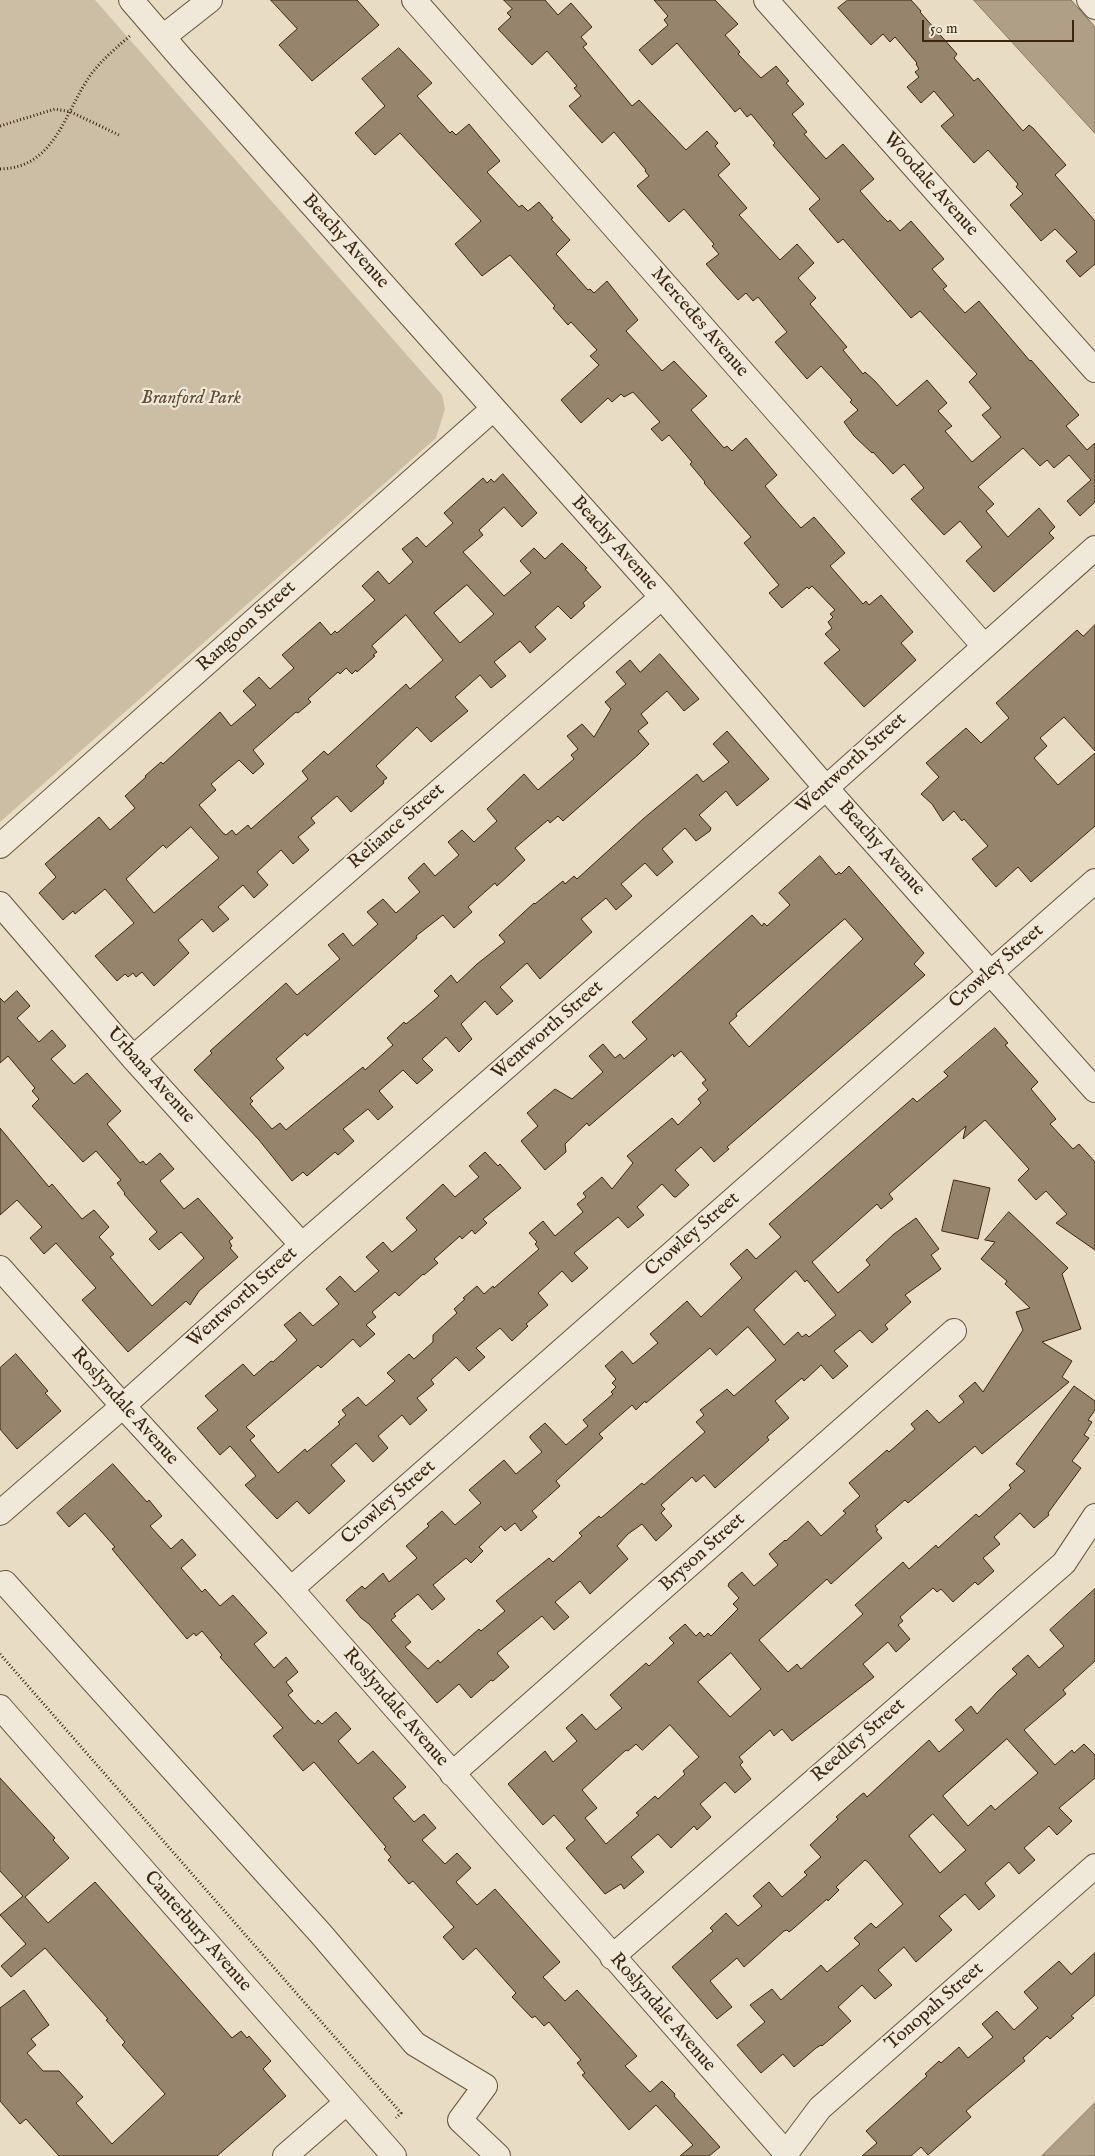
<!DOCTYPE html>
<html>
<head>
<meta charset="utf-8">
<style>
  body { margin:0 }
  #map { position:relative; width:1095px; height:2156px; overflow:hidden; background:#e8ddc4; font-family:"IM FELL English",serif }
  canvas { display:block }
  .scale { position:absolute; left:922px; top:20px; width:152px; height:22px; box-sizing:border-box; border:2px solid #3d260d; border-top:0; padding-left:6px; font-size:15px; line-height:18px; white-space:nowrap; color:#3d260d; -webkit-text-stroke:4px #f0e9d9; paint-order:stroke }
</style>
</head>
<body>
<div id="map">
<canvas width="1095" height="2156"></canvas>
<div class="scale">50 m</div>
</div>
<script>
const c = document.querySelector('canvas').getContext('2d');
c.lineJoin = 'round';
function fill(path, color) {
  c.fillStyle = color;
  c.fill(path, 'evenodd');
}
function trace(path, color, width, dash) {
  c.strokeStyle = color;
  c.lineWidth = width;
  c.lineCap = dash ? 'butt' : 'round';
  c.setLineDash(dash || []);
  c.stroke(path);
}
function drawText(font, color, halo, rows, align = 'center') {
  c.font = font + ' "IM FELL English",serif';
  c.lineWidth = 4.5;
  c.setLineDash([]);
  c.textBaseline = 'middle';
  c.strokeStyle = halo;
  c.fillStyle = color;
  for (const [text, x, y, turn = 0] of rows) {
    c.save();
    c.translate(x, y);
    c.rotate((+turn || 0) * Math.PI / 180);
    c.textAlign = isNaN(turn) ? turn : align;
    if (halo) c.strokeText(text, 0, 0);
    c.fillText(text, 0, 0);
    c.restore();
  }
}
fill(new Path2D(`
  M0,0H95L442,395L445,409L436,438L0,822Z`), '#cbbea5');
const water = new Path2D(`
  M974,0H1071L1095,27V133Z
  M1095,2103V2156H1042Z`);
fill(water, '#ae9f86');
trace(water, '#816f56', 1);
const building = new Path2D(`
  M271,0H357L379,25L312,81L279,45L297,29Z
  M504,0H545L558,15L571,3L592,27L581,37L587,44L583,47L632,106L639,100L686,150L707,131L718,143L715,146L730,164L718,175L747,208L739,215L780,260L797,244L814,263L798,278L816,298L810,304L847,347L843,350L863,374L865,372L875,381L897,406L927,380L947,403L938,411L952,426L945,431L972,462L1001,437L982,415L991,408L969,382L977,374L920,311L911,318L843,239L838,243L809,209L820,199L773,145L775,143L751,114L747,117L740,108L735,112L677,43L652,65L639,50L668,25L664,20L668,16L654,0H715L738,24L725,35L740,52L738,54L761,78L776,66L789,81L786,83L804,104L792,114L807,132L804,134L826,159L843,144L874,179L860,191L882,216L888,222L890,220L900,231L911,221L944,259L932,269L947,286L943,289L965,313L979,301L1030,361L1031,360L1079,415L1066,426L1087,450L1095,443V502L1080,516L1067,501L1091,480L1069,455L1054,468L1047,460L1040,466L1023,448L978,487L994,504L986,511L1008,537L1039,508L1055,527L1049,533L1054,538L994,592L966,561L982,547L960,521L944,535L911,499L924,488L904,464L893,474L873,452L872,453L854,436L844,422L858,410L850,402L852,400L821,366L807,379L775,342L787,332L758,297L753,301L746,293L738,300L719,279L706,264L719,254L712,246L714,244L684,209L669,222L637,186L649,176L645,171L646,170L614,132L602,143L569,106L581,96L574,88L577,86L547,51L532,65L498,29L511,17L507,13L512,9Z
  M848,0H911L921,11L920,12L957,54L954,58L974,81L978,78L1023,131L1029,125L1033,128L1066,165L1055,175L1095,221V264L1080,277L1066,261L1077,252L1055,229L1041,241L1010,205L1023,194L1016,187L1018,184L988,150L974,163L941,126L954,115L934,91L921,103L907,87L919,77L915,72L919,69L916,64L917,63L895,37L890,42L883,34L871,45L838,8Z
  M399,48L432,83L417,96L450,133L452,131L456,135L469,124L500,161L487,172L519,207L522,205L528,211L539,202L553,218L551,219L570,240L556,254L588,290L590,289L594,293L607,281L638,320L626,331L662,371L674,361L707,396L691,410L724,448L727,446L732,451L746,438L777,475L765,486L779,503L801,528L814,517L845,553L830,566L863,604L866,601L869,605L881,595L913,632L901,643L916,660L864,707L824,663L840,650L825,634L832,628L828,622L833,617L830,614L835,610L812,586L809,589L807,587L782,608L769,593L779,585L744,543L751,537L704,483L705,482L690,464L692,462L669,435L662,441L651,429L660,422L633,392L624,397L621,394L612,402L608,398L581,423L561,400L599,365L590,356L597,350L571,322L568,325L553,308L555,306L510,255L482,276L455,244L481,221L400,133L375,155L355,133L385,106L362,79Z
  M503,474L537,513L522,527L504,507L479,530L483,535L463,552L504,596L531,573L520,561L534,548L545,559L562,543L587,568L585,569L601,587L583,603L585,606L571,619L558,606L535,627L546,639L530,653L520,641L494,662L506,676L491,688L480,675L455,697L468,711L431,742L417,727L376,766L387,778L383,781L384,783L351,812L337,796L311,818L315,823L298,837L309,850L293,864L281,850L257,872L268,885L254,898L243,885L218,907L229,919L213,932L202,919L178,940L189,953L154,986L142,972L136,977L133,973L128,977L125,974L117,981L95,956L134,923L105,889L75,914L73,911L63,920L39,893L56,877L45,864L99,817L110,830L135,808L125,796L146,777L145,776L161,762L163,764L220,712L231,726L256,705L243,691L259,677L270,689L294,668L282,655L320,622L331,635L335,631L337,633L375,600L362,586L378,571L389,584L413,562L402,549L417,537L426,547L453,523L444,513L483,478L487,483L491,479L494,482ZM467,585L494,614L460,643L434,613ZM406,615L443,660L410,689L406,684L328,755L324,751L302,771L308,779L251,829L248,825L236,835L232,830L226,835L223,833L199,805L216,790L211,784L239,760L253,774L264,764L253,750L296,712L298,713L311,702L308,699L338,672L340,674L346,668L352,674L356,670L357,672L375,656L373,655L377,652L372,646ZM191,827L219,858L154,913L126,879L163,845L166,848Z
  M1095,625V751L1064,717L1040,738L1047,746L1034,758L1058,785L1095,753V826L1031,882L1018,867L996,887L972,859L988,846L964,819L962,821L954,811L943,821L932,804L921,794L939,777L926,763L966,728L981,743L1009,718L996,703L1077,630L1083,636Z
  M660,654L699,699L684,711L667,691L641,714L648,723L638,731L649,744L639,754L563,821L558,816L550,823L548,820L515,848L525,860L497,886L495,883L468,907L472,912L454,928L443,915L416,936L417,938L307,1036L305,1033L276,1059L284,1068L250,1098L253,1101L250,1104L272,1129L280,1123L286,1130L363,1067L365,1070L393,1045L387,1038L404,1022L406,1024L416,1016L439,996L434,991L451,975L457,983L477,964L505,942L499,935L534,903L535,904L563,881L565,884L574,876L577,879L643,819L697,774L703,782L729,762L713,744L727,731L769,779L737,806L726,791L699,815L711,828L710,831L696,841L685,828L662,849L673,862L657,876L645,863L621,884L632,896L616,910L606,898L581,919L592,932L540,979L527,963L500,987L513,1001L497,1015L485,1001L461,1024L472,1039L459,1052L446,1037L422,1059L433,1070L417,1084L403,1070L379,1091L393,1107L378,1120L368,1109L343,1129L354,1141L338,1155L335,1152L307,1176L303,1172L292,1181L259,1140L194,1070L212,1053L210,1051L286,983L297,995L340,959L328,945L343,933L353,946L378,924L367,912L383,899L396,913L420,892L408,878L424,863L435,876L459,855L448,842L462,830L474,842L497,821L487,809L524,774L538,790L574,759L571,755L578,749L567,736L582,724L594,737L611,709L605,702L626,684L616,672L630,660L640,672Z
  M820,856L836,875L839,872L841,874L849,866L924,953L914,964L925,975L727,1147L729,1149L714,1162L701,1147L675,1170L689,1185L676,1197H674L662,1184L637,1207L644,1215L628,1228L618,1217L574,1253L588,1268L572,1282L562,1271L538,1293L548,1305L526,1324L528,1326L512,1341L500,1328L476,1348L485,1357L469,1371L456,1357L431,1380L434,1384L417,1398L427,1410L410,1425L402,1415L378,1436L388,1448L373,1462L356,1443L331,1465L345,1481L309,1514L297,1501L277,1519L245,1485L256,1476L230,1446L220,1455L197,1428L218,1410L205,1396L243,1364L254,1376L271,1361L273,1362L297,1340L284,1325L300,1312L313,1326L339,1304L326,1289L340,1276L355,1292L379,1271L366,1257L383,1242L392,1252L417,1230L406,1218L443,1184L455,1197L479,1177L469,1166L485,1152L498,1166L500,1164L521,1188L483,1219L487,1223L475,1234L472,1230L462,1239L460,1236L434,1259L438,1263L424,1275L423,1274L399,1296L395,1292L372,1312L376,1317L366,1325L375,1334L360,1347L353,1339L321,1368L318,1365L246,1427L255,1436L250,1440L278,1473L305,1449L307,1452L340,1424L338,1422L346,1415L342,1410L358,1397L366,1406L395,1381L387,1373L409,1354L414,1359L433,1342V1335L457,1313L454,1309L465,1299L463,1298L477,1286L484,1294L493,1286L494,1288L539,1249L535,1244L537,1242L529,1233L543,1221L555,1236L583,1212L577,1204L586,1197L583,1193L602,1177L612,1189L633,1163L627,1156L672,1118L678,1125L701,1103L698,1099L708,1090L702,1083L706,1080L681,1051L674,1057L673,1054L589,1126L587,1123L565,1144L566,1152L545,1170L521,1141L538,1126L527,1113L555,1089L572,1099L603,1072L589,1056L603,1044L615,1058L620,1054L624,1059L647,1039L632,1022L752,915L762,926L764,923L767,926L790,905L779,893ZM845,919L863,939L749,1047L729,1023L737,1016L736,1014Z
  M17,991L30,1006L17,1018L39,1042L52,1030L66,1046L51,1059L74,1084L87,1073L121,1111L107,1124L140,1163L143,1161L146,1165L160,1153L174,1169L160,1181L184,1209L198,1198L233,1238L229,1241L232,1246L230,1248L238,1257L199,1291L190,1305L186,1301L128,1352L82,1300L96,1288L56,1243L44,1254L30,1238L42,1227L17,1200L0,1215V1128L49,1187L52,1184L82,1219L94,1210L109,1227L99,1237L114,1254L110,1257L152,1306L204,1258L181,1232L159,1250L149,1239L157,1232L124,1194L125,1193L117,1183L121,1180L96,1151L83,1162L32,1106L39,1099L32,1091L35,1088L8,1056L0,1063V998L4,1002Z
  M995,1028L1008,1043L1005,1045L1038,1082L1031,1089L1056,1119L1050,1124L1073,1149L1079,1144L1095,1162V1250L1056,1223L1067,1214L1046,1191L1036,1200L1018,1180L1029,1169L985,1120L963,1139L966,1126L889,1194L893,1199L881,1209L877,1204L812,1262L838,1293L870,1265L866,1260L894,1234L916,1218L939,1249L931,1255L941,1269L905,1295L911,1302L885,1325L888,1329L872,1343L860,1330L834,1351L848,1366L833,1379L821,1365L804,1381L802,1378L775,1401L789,1418L767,1437L769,1440L715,1488L704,1475L696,1482L692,1477L661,1505L665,1509L661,1513L672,1526L656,1541L642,1524L628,1534L617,1546L628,1559L590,1594L580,1581L555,1602L569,1617L554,1630L542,1616L497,1653L509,1667L493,1681L491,1680L471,1698L459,1684L437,1703L369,1624L361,1618L346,1600L362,1586L365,1589L383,1573L389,1582L417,1558L406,1546L429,1526L427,1524L442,1511L455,1525L481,1503L469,1490L504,1460L516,1474L542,1452L530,1438V1436L545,1423L566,1445L588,1426L583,1420L613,1394L611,1392L616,1387L612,1383L616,1379L605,1366L622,1351L633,1364L658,1343L650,1334L687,1301L701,1317L742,1278L730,1264L747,1249L756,1259L781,1237L769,1224L913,1098L917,1102L948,1076L944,1072ZM796,1271L805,1282L807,1280L836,1315L809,1337L806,1334L802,1337L798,1332L784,1345L754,1310ZM748,1327L776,1360L734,1396L727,1389L700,1410L704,1415L696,1422L705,1432L644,1485L642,1483L601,1518L599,1516L579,1533L582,1536L553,1562L549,1558L496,1601L505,1611L481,1631L479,1629L440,1663L438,1660L428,1669L405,1647L411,1642L391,1620L396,1616L394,1614L418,1594L432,1610L445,1599L433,1585L466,1558L471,1563L483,1551L479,1547L501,1526L505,1531L515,1523L521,1531L537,1517L532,1511L560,1486L556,1481L603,1438L599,1434L632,1405L636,1410L645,1401L646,1403L710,1348L716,1355Z
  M954,1180L990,1188L978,1239L942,1231Z
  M1009,1212L1068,1268L1062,1274L1081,1329L1042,1342L1072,1361L1062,1377L1069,1382L982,1454L975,1446L908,1503L905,1500L875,1526L878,1530L876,1531L882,1538L831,1584L827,1579L759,1640L788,1672L797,1664L801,1669L863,1614L855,1605L903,1562L909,1569L936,1545L938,1548L976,1514L979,1517L1011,1488L1009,1485L1025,1471L1016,1464L1074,1386L1095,1401V1410L1088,1420L1092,1422L1084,1435L1089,1438L1072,1461L1081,1468L1048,1513L1049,1515L1034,1528L1020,1513L994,1537L1000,1544L983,1558L994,1571L978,1585L975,1582L953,1602L941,1589L937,1592L933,1588L900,1617L903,1621L898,1625L910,1639L896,1652L888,1642L863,1664L874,1677L792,1741L782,1729L774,1736L770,1730L739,1757L743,1762L740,1765L751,1779L735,1793L725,1782L700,1804L711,1817L697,1830L694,1826L671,1848L658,1834L631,1857L644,1872L624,1889L621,1884L605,1894L566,1848L575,1840L554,1815L543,1825L508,1784L545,1751L553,1762L577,1741L566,1728L582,1714L596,1730L622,1708L610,1695L646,1663L649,1666L674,1643L669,1638L685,1624L696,1636L700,1632L704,1637L708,1633L711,1636L738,1609L733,1604L739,1598L728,1586L729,1583L742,1572L754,1586L778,1565L769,1554L785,1540L786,1541L808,1521L821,1536L846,1513L843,1511L860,1496L849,1483L887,1450L889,1452L915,1429L911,1424L927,1410L939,1423L964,1402L959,1396L975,1382L983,1392L1023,1330L1016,1312L1030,1308L1005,1284L1007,1281L981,1259L995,1242L985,1240ZM731,1653L761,1689L730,1717L698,1682ZM670,1725L699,1757L683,1771L685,1774L658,1799L655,1796L636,1813L639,1815L606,1844L585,1818L597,1808L582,1790L626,1750L628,1751L636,1744L642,1750Z
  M16,1354L48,1391L45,1393L61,1411L17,1449L0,1429V1368Z
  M113,1464L147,1502L149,1500L162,1516L150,1526L171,1549L182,1539L196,1555L181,1568L202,1592L205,1589L220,1606L233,1595L267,1633L254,1644L274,1668L286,1657L298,1672L286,1682L293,1691L288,1695L309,1719L315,1724L318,1720L322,1724L336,1712L351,1729L338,1741L358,1764L373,1751L406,1787L393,1798L414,1822L424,1814L436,1828L422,1840L445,1864L457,1853L471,1868L456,1882L477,1905L495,1889L560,1962L543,1977L565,2001L577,1990L637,2056L625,2066L650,2092L662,2081L675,2094L674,2096L720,2147L709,2156H680L693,2145L656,2105L629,2130L582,2075L585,2073L577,2063L581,2060L549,2022L544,2026L535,2016L532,2018L512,1997L516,1993L476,1948L463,1960L443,1937L454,1927L413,1881L409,1884L388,1860L391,1857L384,1849L386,1847L314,1762L303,1771L273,1736L283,1728L220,1657L222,1655L202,1631L196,1636L194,1633L187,1639L112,1549L115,1547L85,1513L69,1527L57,1513Z
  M1095,1589V1661L1063,1690L1066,1694L1024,1730L1055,1765L1072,1750L1074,1753L1084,1744L1095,1755V1778L1059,1808L1072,1821L1057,1835L1049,1826L1024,1848L1035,1860L1019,1874L1009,1862L985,1883L995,1896L979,1910L965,1894L939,1916L952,1930L916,1962L904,1947L878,1970L892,1985L875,1999L862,1985L838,2007L851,2021L822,2046L821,2045L816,2048L794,2067L783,2054L761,2073L737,2045L765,2022L750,2005L772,1989L781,2000L821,1965L827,1972L860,1944L854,1938L871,1923L876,1928L903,1904L868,1862L865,1860L836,1887L839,1890L828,1901L827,1899L794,1928L789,1932L787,1930L784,1931L744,1967L737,1958L710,1981L732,2007L717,2019L672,1967L713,1931L710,1928L726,1913L738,1926L762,1906L753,1896L769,1882L782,1897L807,1875L804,1872L821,1857L810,1845L838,1819L836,1817L862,1794L864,1793L867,1797L929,1740L939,1752L964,1730L955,1720L971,1706L977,1714L998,1691L1017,1674L1012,1669L1028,1655L1039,1668L1064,1646L1050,1630ZM1007,1739L1038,1773L995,1810L991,1805L968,1826L943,1796ZM933,1814L966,1850L940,1873L909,1836Z
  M0,1778L55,1838L53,1840L69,1858L25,1897L48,1923L95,1882L232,2038L241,2031L247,2038L249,2036L271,2061L263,2069L286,2096L217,2156H59L26,2119L20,2124L0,2101V2008L24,1990L49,2025L31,2039L36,2045L27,2053L43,2071H59L83,2097L76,2103L112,2144L165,2094L122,2045L125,2042L106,2020L108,2019L45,1948L11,1977L1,1966L26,1944L0,1915L23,1896L0,1871Z
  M1095,1953V1995L1071,2016L1074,2018L1050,2039L1047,2036L1023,2058L1025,2061L966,2111L971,2117L928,2155L921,2147L911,2156H862L877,2143L866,2131L927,2076L925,2074L939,2061L941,2063L959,2047L968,2058L993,2037L982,2024L997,2011L1014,2030L1038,2008L1024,1992L1059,1961L1071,1974Z`);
fill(building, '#96856c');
trace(building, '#3d260d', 1);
const minor = new Path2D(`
  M131,0L181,58L662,597L826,788L1095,1090
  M414,0L984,646
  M766,0L1095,370
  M1089,0L1095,7
  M163,37L210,0
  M0,846L493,409
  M0,904L133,1058L302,1245
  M133,1058L662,597
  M0,1268L123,1406L291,1589L785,2152
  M0,1513L123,1406L302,1245L826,788L1095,548
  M5,1583L321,1934L415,2044L485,2086L460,2120L498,2156
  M291,1589L1095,881
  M0,1707L394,2156
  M452,1774L954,1331
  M612,1957L1064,1563L1095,1516
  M285,2156L346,2103
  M784,2156L820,2108L1095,1866`);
trace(minor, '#68543b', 26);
trace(new Path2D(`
  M0,126L55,109L71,112L119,135
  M0,169C57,168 65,109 92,73C103,59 117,47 131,35
  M0,1654L401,2113L396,2118`), '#3d260d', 3, [1, 2.5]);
trace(minor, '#f0e9d9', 24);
drawText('19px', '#3d260d', '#f0e9d9', [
  ["Woodale Avenue",930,185,48],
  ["Beachy Avenue",345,242,48],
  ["Mercedes Avenue",699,323,49],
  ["Beachy Avenue",614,544,48],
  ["Rangoon Street",247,627,-42],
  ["Wentworth Street",852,764,-42],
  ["Reliance Street",397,827,-41],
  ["Beachy Avenue",881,849,48],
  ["Crowley Street",997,967,-41],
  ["Wentworth Street",548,1031,-41],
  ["Urbana Avenue",150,1076,48],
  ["Crowley Street",693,1235,-41],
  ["Wentworth Street",243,1298,-42],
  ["Roslyndale Avenue",124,1407,48],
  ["Crowley Street",389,1503,-41],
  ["Bryson Street",703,1553,-42],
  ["Roslyndale Avenue",395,1708,49],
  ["Reedley Street",859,1741,-41],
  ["Canterbury Avenue",197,1932,49],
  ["Tonopah Street",935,2007,-41],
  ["Roslyndale Avenue",662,2013,49]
]);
drawText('italic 19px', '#604c33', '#f0e9d9', [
  ["Branford Park",191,399]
]);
</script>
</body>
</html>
